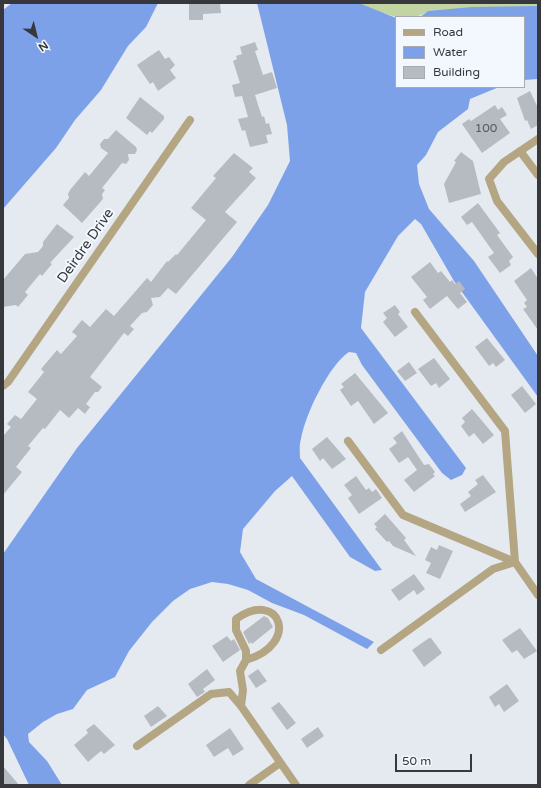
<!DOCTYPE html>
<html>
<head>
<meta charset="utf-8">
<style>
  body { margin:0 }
  #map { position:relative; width:541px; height:788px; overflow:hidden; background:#e5eaf1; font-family:"Varela Round",sans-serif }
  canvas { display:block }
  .frame { position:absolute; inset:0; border:4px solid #36383b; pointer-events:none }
  .legend { position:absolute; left:395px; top:16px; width:130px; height:72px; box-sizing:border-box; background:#f2f8fe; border:1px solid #a7abb0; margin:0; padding:5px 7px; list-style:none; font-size:12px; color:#36383b }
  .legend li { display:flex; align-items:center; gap:8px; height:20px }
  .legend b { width:20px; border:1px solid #a7abb0 }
  .north { position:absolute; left:16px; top:16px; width:40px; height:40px; -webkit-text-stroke:3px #f2f8fe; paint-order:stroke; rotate:145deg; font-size:11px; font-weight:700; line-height:16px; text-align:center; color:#36383b }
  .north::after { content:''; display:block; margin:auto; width:14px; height:18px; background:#36383b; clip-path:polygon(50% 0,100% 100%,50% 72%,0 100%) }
  .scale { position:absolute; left:395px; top:754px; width:77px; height:18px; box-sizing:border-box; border:2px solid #36383b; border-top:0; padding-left:5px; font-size:12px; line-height:14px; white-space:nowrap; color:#36383b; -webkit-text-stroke:3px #f2f8fe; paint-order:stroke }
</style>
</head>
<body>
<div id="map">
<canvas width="541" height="788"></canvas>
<div class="frame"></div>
<ul class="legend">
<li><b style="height:5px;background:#b5a683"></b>Road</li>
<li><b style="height:11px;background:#7da1e9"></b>Water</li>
<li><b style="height:11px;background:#b6bbc1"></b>Building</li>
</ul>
<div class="north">N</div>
<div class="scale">50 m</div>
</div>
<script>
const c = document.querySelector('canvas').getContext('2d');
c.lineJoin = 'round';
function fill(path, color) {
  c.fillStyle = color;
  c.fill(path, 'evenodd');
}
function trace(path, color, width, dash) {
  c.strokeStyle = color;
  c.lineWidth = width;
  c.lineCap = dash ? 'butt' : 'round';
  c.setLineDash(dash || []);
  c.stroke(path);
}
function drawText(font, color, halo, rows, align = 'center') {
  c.font = font + ' "Varela Round",sans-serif';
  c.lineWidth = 4;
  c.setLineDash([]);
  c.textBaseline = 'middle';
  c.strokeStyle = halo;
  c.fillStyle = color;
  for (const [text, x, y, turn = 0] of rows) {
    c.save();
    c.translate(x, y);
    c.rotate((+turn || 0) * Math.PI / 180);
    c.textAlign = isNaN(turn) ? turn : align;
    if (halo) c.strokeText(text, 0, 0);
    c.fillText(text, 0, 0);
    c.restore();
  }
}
fill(new Path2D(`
  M359,3H538V6L428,11C406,26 380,12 359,3Z`), '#c2d4a2');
fill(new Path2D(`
  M12,3H158L146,27L128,46L101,90L75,120L56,148L3,209V10Z
  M257,3H359L396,18V87H499L470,99L468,109L438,132L426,155L417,165L419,184L429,209L474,261L538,356V397L454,281L421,224L415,219L398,236L365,292L361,328L466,468L462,475L451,480L442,473L362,365L356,353L349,352C329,365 305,415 301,439C299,445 300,452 300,458L382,570L375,571L350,557L292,476L275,491L243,529L240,552L256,579L374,642L367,649L304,615L272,603L248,590L228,584L212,582L190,589L173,601L152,622L129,651L115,677L87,690L73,709L57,714L43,722L28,734L29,742L47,761L62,785H29L7,739L3,734V554L77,448L232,257L268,205L290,161L287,125Z
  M538,6V79L524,80V17H420L428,11L472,7Z`), '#7da1e9');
fill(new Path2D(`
  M189,3H220L221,13L203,14V20H189Z
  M255,42L258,50L255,51L263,75L272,72L277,88L255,95L262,117L264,116L266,124L269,123L272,134L266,135L268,143L250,147L245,130L242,131L238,119L248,117L242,96L235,97L232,85L240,83L233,61L237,59L236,56L242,54L240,47Z
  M159,50L165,59L169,57L175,65L170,70L176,78L158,91L153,82L150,84L137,65Z
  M530,91L538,108V125L531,129L527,120L525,121L517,98Z
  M140,97L164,116V119L152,133L150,131L147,135L126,118Z
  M495,105L498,110L502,107L507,115L500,119L510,133L482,153L462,124L469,119L471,121Z
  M116,130L136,147L137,150L135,154H128L129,160L126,164L122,163L102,188L105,190L102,194L103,199L82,223L63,205L69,198L68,194L70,190L85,172L89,176L108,153L101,148L100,144L104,139H108Z
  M461,152L473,161L481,194L449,203L444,184L456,162L454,161Z
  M234,153L253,168L249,172L256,178L225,212L237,222L176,294L168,288L160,297L151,298L153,305L147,312L142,313L130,326L134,329L128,336L124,333L90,377L102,387L98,392H95L86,404L90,407L85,414L78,408L69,418L60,410L45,429L43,428L28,446L31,448L16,467L22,472L3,495V436L11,427L7,424L15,415L21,419L37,399L28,392L44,372L41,369L57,350L61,354L77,336L72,332L82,320L90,327L106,309L114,316L147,278L151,282L167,261L168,262L176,254L177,255L206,220L191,208L216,178L213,176Z
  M478,203L500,233L497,235L513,257L509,261L511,265L500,273L488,257L494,253L472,222L467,225L461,217Z
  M57,224L74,237L50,263L52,264L42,276L40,274L25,292L28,295L18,307L16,305L3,307V280L25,254L38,252L43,246V242Z
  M430,262L438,273L441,271L450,282L452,280L455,284L459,281L465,289L460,293L467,302L458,309L447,296L430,309L423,300L427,297L411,277Z
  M531,268L538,279V330L523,309L527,307L524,303L527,300L514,281Z
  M395,305L400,312L398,314L408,327L395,337L383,322L387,318L383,313Z
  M487,338L505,360L496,367L493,363L489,366L475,347Z
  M434,358L450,379L439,388L436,383L431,386L418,369Z
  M409,362L417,373L405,381L397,371Z
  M355,373L388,413L374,424L358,401L351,406L340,390L344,387L341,384Z
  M522,386L536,404L525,413L511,395Z
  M472,409L494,435L483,444L474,433L469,437L461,426L465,422L462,418Z
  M402,431L424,465L429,464L435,472L433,474L435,476L414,492L404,480L417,470L408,457L399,463L389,449L397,443L393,438Z
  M327,437L346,459L332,469L323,458L320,461L312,449Z
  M483,475L496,492L465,512L460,504L471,496L468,492L478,484L475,480Z
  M356,476L366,490L369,488L372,492L376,489L382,498L359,514L348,498L352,495L344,485Z
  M385,514L406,538L404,540L416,556L393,546L389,541L387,542L375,529L377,527L374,524Z
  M439,545L453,551L440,579L426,573L431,563L425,560L431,547L437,550Z
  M414,574L425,589L417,595L414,590L399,601L391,590Z
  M264,616L268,618L273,627L252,644L251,642L249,644L243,632Z
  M520,628L537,651L524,659L517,650L512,653L502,640Z
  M227,636L231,641L234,639L240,650L223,662L212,646Z
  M429,638H431L442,653L424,667L412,650Z
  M207,669L215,680L203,689L205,692L197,697L188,684Z
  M258,669L267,681L256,688L248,676Z
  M507,684L519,701L504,712L499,704L495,707L489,697Z
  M279,702L296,723L287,730L271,708Z
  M158,706L167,716L151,727L144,716Z
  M94,724L115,745L104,754L101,751L88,762L74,745L88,733L86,730Z
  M318,727L324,736L307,748L301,739Z
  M230,728L244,749L233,756L228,748L214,757L206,745Z
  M3,766L19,785H3Z`), '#b6bbc1');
trace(new Path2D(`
  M538,139L504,162L489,179L497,201L538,254
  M520,151L538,175
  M415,312L505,431L515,562
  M3,386L8,382L190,120
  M348,441L403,515L515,562
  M515,562L538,595
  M381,650L493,569L515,562
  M241,706L243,690L240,671L246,660V651L236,630V619C280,588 301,644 246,660
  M137,746L211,694L229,692L241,706L296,785
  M249,785L280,763`), '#b5a683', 8);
drawText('12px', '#56595c', null, [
  ["100",486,129]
]);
drawText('14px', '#36383b', '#f2f8fe', [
  ["Deirdre Drive",86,246,-55]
]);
</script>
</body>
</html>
